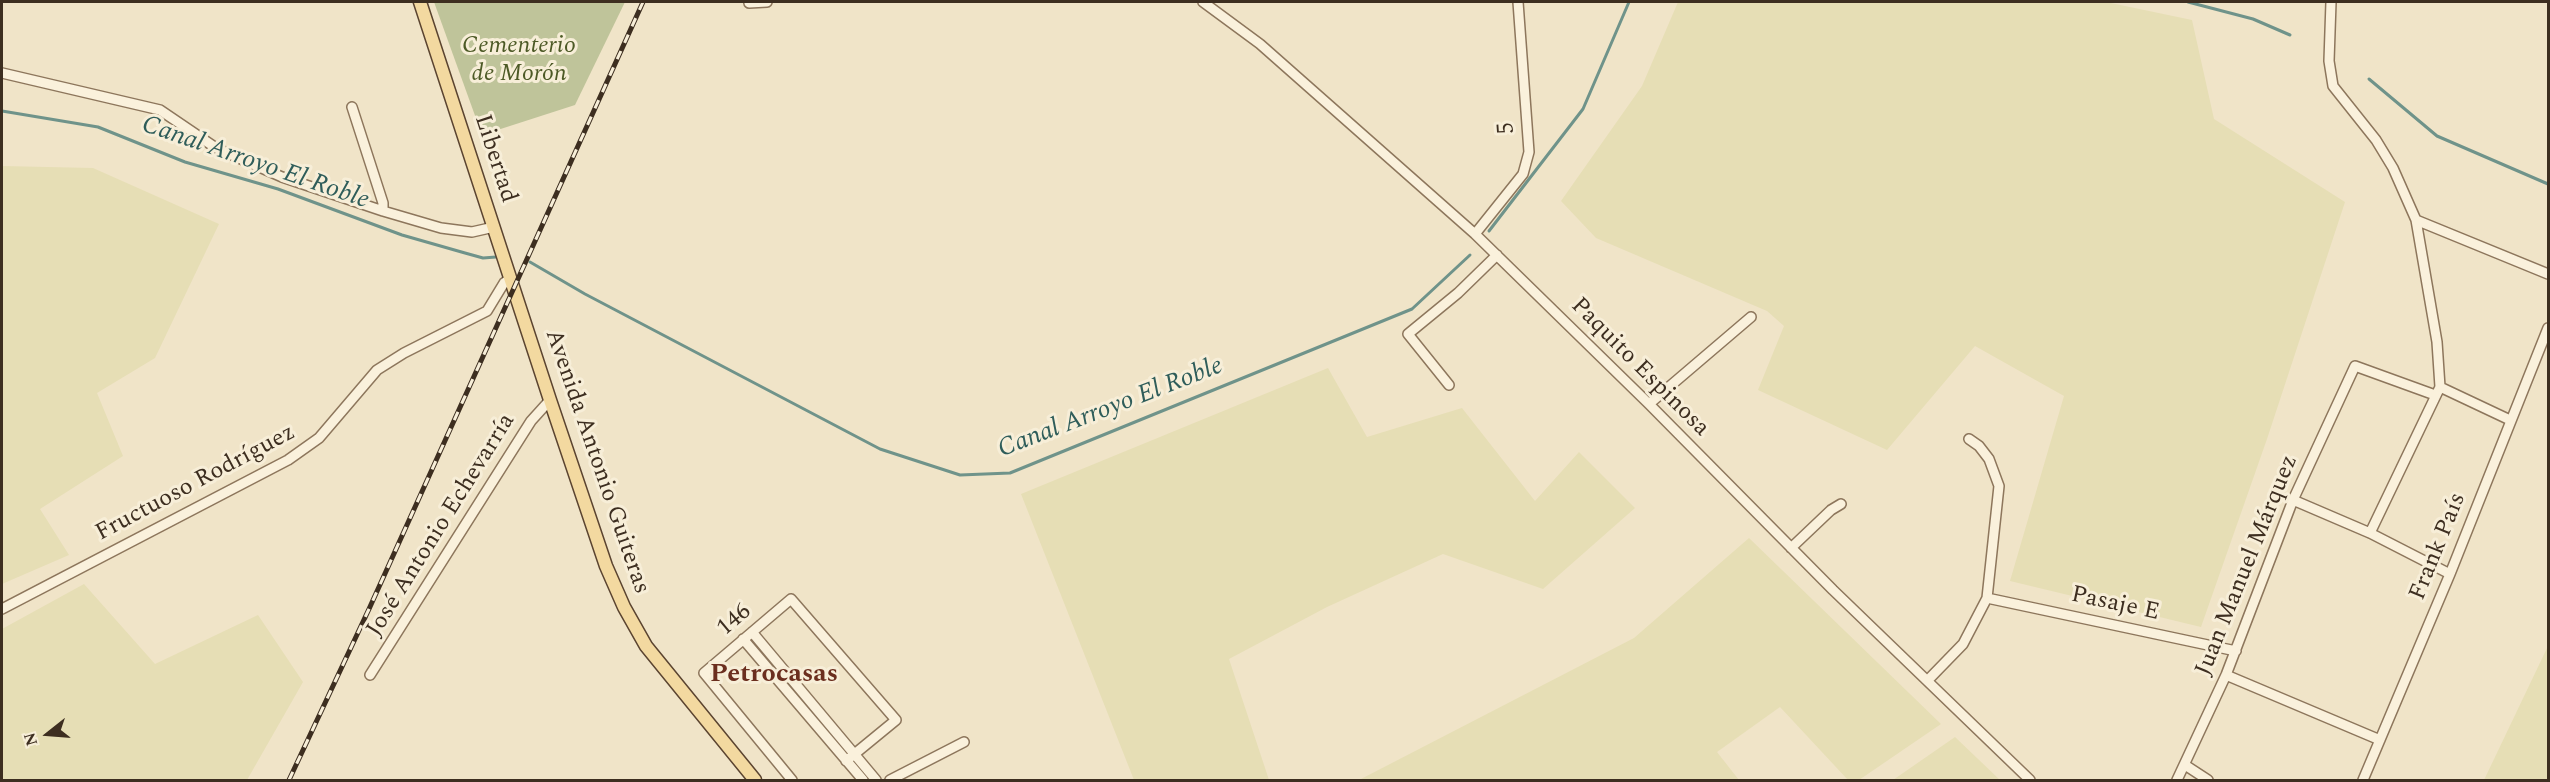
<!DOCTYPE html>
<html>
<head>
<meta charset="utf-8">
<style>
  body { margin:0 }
  #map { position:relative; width:2550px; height:782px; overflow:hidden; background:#f0e4c8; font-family:Spectral,serif }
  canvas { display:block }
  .frame { position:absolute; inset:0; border:3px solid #3d2e20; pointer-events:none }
  .north { position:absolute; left:18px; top:704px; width:60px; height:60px; -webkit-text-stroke:4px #f7eed8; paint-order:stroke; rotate:253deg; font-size:16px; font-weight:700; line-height:24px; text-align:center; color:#3d2e20 }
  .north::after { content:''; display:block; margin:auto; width:21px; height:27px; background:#3d2e20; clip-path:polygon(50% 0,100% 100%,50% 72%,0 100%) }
</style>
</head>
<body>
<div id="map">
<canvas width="2550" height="782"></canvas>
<div class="frame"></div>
<div class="north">N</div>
</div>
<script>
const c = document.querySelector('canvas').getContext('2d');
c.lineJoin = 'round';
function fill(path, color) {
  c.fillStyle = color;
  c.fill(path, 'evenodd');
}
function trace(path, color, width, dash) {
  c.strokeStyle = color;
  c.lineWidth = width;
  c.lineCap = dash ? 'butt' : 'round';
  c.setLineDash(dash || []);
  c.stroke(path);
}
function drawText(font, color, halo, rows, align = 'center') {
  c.font = font + ' Spectral,serif';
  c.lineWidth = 6;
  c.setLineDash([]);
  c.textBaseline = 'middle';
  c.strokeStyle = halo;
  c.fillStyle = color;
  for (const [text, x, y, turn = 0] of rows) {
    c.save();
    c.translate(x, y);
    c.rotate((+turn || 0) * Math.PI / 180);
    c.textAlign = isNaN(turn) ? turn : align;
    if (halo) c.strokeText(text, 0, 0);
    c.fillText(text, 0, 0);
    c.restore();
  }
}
fill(new Path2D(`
  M1678,2H2106L2192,20L2214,119L2345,202L2267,439L2201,627L2010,581L2064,396L1975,346L1887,450L1758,390L1784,326L1767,311L1596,238L1561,201L1642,86Z
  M2,166L93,168L219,224L155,358L97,393L123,456L40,509L69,555L2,584Z
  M1328,368L1367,437L1462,408L1535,501L1579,452L1635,508L1543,589L1443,554L1327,607L1229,659L1269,780H1134L1021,494Z
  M1749,538L1941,724L1859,780H1848L1780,707L1717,752L1739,780H1359L1634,638Z
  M84,584L155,664L258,615L303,682L247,780H2V629Z
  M2548,646V780H2484Z
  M1955,737L2000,780H1893Z`), '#e6deb5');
fill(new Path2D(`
  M434,2H625L575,105L482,135Z`), '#bfc49a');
trace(new Path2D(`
  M2188,2L2253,19L2290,35
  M2369,79L2437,136L2548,184
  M2,111L98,127L185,162L278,189L402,235L465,253L483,258L496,257
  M1489,231L1583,109L1629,2
  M530,262L585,294L880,449L960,475L1010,473L1412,309L1470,255`), '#6f938a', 3);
const minor = new Path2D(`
  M1203,2L1260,44L1475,234L1649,404L1833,590L2030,780
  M2331,2L2329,61L2333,86L2376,140L2393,168L2416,220L2437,342L2440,387L2370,533
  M749,3L767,2
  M2,73L160,110L216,148L282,177L383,211L441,228L472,232L494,227
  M352,107L383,203V211
  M2416,220L2548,274
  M1475,234L1523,174L1529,152L1518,2
  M1449,385L1408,334L1458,293L1497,255
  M2440,387L2510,420
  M1649,404L1751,317
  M2293,500L2370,533L2450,574
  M1791,548L1831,510L1841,504
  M1987,598L2236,651
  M2,609L288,460L319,438L377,370L404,353L487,311L504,283L511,278
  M752,632L876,780
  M743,639L863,780
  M370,675L531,421L550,400
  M2226,675L2380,740
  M1928,680L1963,644L1987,598L1999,486L1989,459L1979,446L1969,439
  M2185,765L2208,780
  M792,780L704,673L791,599L896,720L846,761
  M890,780L964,742
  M2177,780L2226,675L2293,500L2355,366L2435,395
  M2363,780L2450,574L2548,328`);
const major = new Path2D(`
  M420,2L550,400L606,566L624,607L646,646L755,780`);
trace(minor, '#8d765c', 12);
trace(major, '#5b4430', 15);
trace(minor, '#faf1dc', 9);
trace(major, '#f3d9a0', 12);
const rail = new Path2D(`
  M289,780L369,609L643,2`);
trace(rail, '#3d2e20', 5);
trace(rail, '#f7eed8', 3, [9]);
drawText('italic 24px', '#4d5a26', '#f7eed8', [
  ["Cementerio",519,47],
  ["de Morón",519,75]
]);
drawText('24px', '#3d2e20', '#f7eed8', [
  ["5",1508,128,-94],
  ["Libertad",494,159,72],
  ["Paquito Espinosa",1639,368,45],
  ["Avenida Antonio Guiteras",596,462,71],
  ["Fructuoso Rodríguez",196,484,-28],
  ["José Antonio Echevarría",442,526,-58],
  ["Frank País",2439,547,-68],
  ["Juan Manuel Márquez",2248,566,-68],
  ["Pasaje E",2115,605,12],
  ["146",735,621,-40]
]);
drawText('italic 26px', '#2f5d5a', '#f7eed8', [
  ["Canal Arroyo El Roble",255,164,19],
  ["Canal Arroyo El Roble",1111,409,-21]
]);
drawText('bold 26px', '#6b2e1e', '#f7eed8', [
  ["Petrocasas",774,676]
]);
</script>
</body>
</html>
